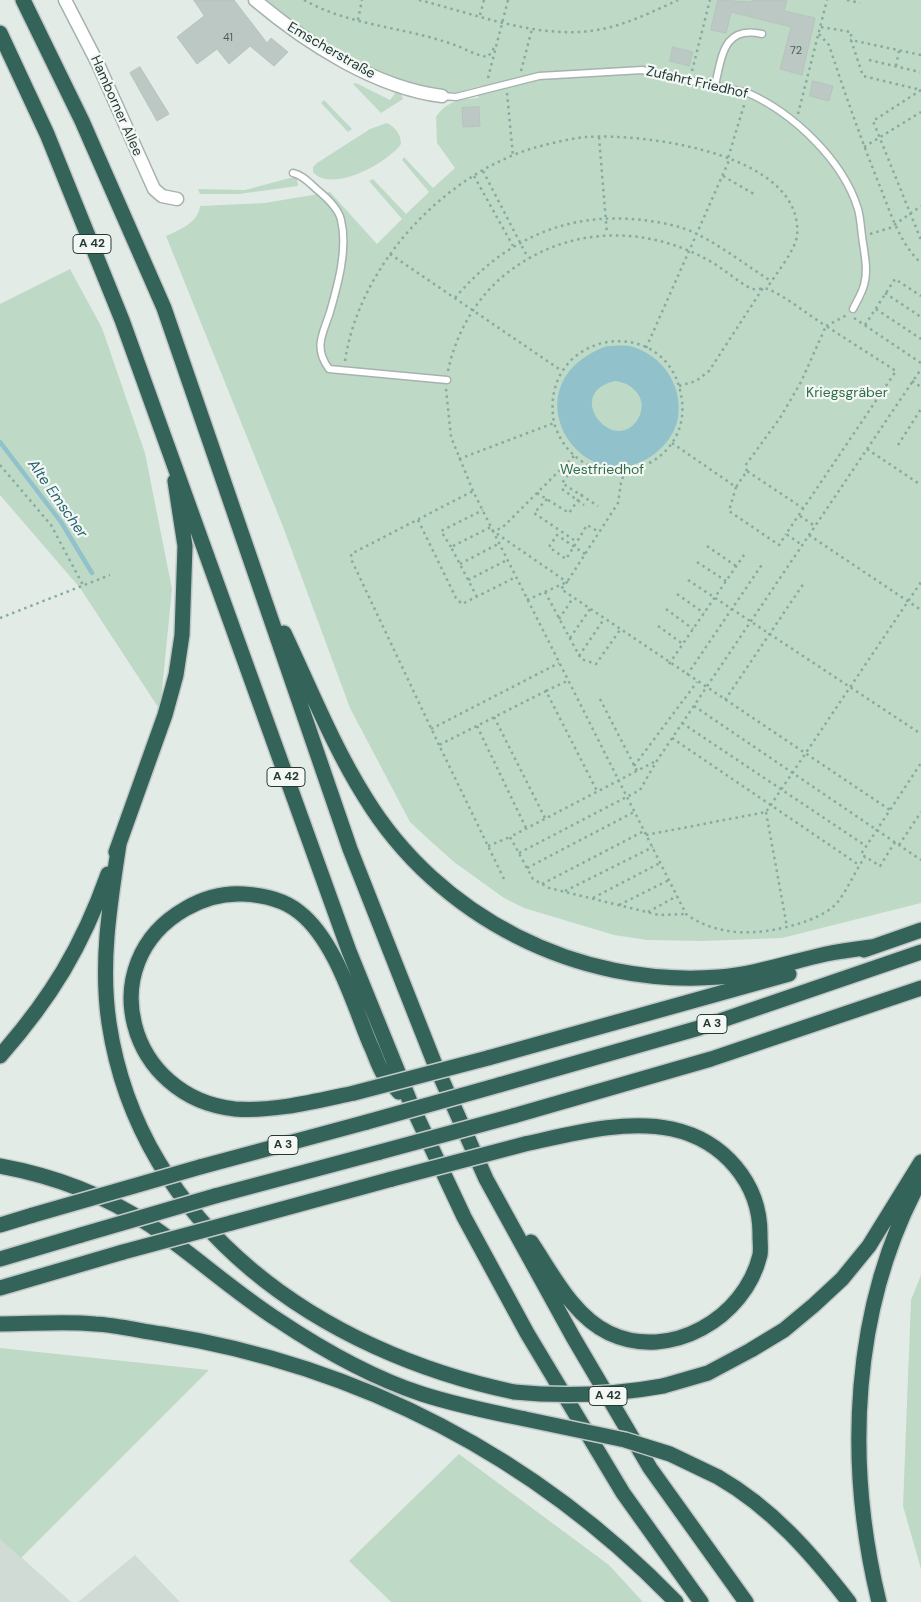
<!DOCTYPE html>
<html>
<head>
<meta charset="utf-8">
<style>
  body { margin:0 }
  canvas { display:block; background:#e3ebe7 }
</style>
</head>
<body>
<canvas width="921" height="1602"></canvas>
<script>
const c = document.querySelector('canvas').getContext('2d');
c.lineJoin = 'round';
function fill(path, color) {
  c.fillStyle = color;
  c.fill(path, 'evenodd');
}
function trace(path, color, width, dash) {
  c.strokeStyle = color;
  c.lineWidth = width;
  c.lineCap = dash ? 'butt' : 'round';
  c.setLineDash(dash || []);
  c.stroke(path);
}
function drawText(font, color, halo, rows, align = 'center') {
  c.font = font + ' "DM Sans",sans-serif';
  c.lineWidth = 4.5;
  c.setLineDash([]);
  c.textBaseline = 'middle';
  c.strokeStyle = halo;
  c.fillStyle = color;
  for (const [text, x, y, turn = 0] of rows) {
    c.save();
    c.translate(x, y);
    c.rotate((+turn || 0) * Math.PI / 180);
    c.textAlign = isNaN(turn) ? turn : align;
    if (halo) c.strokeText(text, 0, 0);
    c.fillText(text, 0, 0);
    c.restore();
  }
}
fill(new Path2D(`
  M0,1538L71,1602H0Z
  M135,1555L180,1602H78Z`), '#d1dbd6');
fill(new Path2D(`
  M260,0H921V903L782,938L703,941L647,940L614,935L524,908L504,898L454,862L426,837L410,822L350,708L282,524L166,236C179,230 198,223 200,206L265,203L330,192L377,244L402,219L369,181L373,179L406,214L429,192L402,160L404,157L433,188L455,168L437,143L436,117C446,101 461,99 478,98L480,86L458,92H433L378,75L283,20Z
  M356,83L390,100L396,92L401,93L403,99L381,113L353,84Z
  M324,100L352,129L348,132L321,103Z
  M387,123C395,127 401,134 401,144C388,163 331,194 313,172V167L317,163L370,129Z
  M290,178H297L298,186L239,194H200L198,189L245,190Z
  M70,269L102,328L145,453L172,589L160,710L80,588L0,495V304Z
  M921,1275V1569L903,1506L911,1300Z
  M0,1348L209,1370L21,1558L0,1539Z
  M459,1454L609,1565L643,1602H391L349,1561Z`), '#bedac6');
fill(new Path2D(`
  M607,346C614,346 623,345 630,346C662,355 683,384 678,418C675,434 664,448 650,457C579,502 506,383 607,346ZM615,381C634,383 649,400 638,419C614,457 562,393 615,381Z`), '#91c1ca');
trace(new Path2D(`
  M0,442L61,522L92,573`), '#91c1ca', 4.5);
const building = new Path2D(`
  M194,0H234L267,43L271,38L288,52L274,66L250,46L229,64L217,49L197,64L177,37L204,16Z
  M718,0L751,2L752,0H787L784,11L815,18L802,75L780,69L791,27L731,12L726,33L711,30Z
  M673,47L693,52L689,66L670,61Z
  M140,67L169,114L157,121L130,73Z
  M813,81L833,86L829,101L810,96Z
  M479,107L480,126L463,127L462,108Z`);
fill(building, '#bbc8c3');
trace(building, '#b6c4be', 1);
const service = new Path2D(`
  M715,85C722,57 723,25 762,34
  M442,96L456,97L539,76L642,70L748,93C793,113 843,160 858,209C861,220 861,232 863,243C865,257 868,271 864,285C862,293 857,301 853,309
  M293,173C304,175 312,186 321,193C329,200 339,210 341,220C348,249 338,284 330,312C323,334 313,347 329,369L447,380`);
const minor = new Path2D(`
  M65,0L97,62L154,189L162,196L177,199
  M255,0C306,43 376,88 442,96`);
const motorway = new Path2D(`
  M23,0L82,121L164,308L350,849L434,1062L486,1179L573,1337L650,1468L746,1602
  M0,33L47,134L122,320L349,951L411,1104L464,1217L527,1333L623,1493L701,1602
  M284,633C310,688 333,746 365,797C438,917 578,988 719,977C756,974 790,962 826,954C841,951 856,949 871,947
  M119,844C110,903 100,963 109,1023C140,1229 323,1352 514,1392
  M116,852L165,715L176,675L182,635L185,546L175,481
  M864,950L921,930
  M0,1056C51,998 82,947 108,874
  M488,1058L789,974
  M499,1085L699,1028L921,952
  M354,1093C316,1101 274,1112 235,1109C128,1098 91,963 185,909C202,899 223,893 243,894C263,895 283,899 299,912C335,940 353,1003 370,1044C375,1054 378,1066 384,1075C388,1081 395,1087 399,1092
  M513,1116L711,1059L921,988
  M525,1144C571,1134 625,1119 672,1129C723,1140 761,1183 760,1236C760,1242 761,1249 760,1255C745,1318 670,1362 609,1333C573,1316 552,1273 531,1242
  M0,1166C55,1176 103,1194 150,1225C194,1255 233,1291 278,1320C323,1350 370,1377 422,1394C456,1405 491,1412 525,1419
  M200,1167L367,1122
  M215,1196L380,1152
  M231,1223L392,1179
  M0,1225L33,1215
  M0,1259L81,1235
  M0,1288L123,1252
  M0,1324C31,1324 64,1321 95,1324C117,1325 140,1331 162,1334C360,1366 536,1457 676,1602
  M663,1386L708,1373L751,1350L784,1330L814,1305L842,1279L869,1246L921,1162
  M718,1477C772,1508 811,1553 849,1602
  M879,1602C845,1463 851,1307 921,1179`);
trace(service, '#a6b2ae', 9);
trace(minor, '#a6b2ae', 15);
trace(motorway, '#c2c8c6', 18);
trace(new Path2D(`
  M304,0C348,25 402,27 449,43C463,47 473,55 488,57L494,48
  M419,0C480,15 548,44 611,27C634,21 656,10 678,0
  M847,0L860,3
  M480,15L484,0
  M358,20L362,0
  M821,27L851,32V40
  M819,34L829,45C845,94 862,142 881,189C891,214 900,244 921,263
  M921,55L851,40L863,76L921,90
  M869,60L920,72
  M896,66L899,51
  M521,71L532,29
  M692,71L710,0
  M488,78L508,0
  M921,90L873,121L921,240
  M507,93L513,156
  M798,114L827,0
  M599,137L607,234
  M864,147L921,112
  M483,171L528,258
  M474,176L513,246
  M723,176L754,194
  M870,234L890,228L921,206
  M390,254L562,371
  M885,293L921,317
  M455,298C503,241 566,211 642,220C660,222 682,226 697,234C723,247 747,266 771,281
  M876,309L921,339
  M854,318L921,363
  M865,325L895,279L921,296
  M646,348L728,163V158L745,102
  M345,361C359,267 440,178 530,149C548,144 567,139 586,137C643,133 805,153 797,236C795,251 775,275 767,288
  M448,371C456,332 478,294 511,270C569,227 643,225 706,259C722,267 735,280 750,288C756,291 763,287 768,289C788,298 807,314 826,326L847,315
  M912,381L921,387
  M679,386L696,381L709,371L763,288
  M446,389L451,437L473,491L493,531L567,582L561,589L890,810
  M672,443L736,487L747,471L804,509
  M898,445L921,409
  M867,449L921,485
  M574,456L502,528L493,531L686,914C720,939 765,935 804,922C815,918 829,912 837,903C848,889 855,871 865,857
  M459,459L554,423C538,332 661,311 680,390C701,473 580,506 554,423
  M0,465L51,525L84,587
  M747,471L745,466L780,418L801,382L826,326L896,371L786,534L802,545
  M568,475L562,483L598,506
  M736,487L729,511L779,545L786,534
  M562,489L584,505
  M537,493L569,513L583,493
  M547,499L534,513L577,542
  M800,516L815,526
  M418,520L456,598L462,604L516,577
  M809,535L921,610
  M707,546L736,566
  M451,547L441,531L483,510
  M585,554L557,535L549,547L566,559C573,548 580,537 587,525L599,532
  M697,562L726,581
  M460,564L498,544
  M468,580L507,560
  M688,580L921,734
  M545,592L581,659L596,664L620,630
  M677,594L704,613
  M477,597L451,547L491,527
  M527,600L567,582L618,503L621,483L623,477L631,472
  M666,609L693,629
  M0,618L110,575
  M559,619L573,598
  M658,626L683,644
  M570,638L590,609
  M579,656L604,619
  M669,664L746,552
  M687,675L763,563
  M546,691L567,681
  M600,699L637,771
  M725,700L804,583
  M694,706L921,860
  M494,717L545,818
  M682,723L866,846
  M477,726L526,828
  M431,729L559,663
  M672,738L859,865
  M439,745L352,561L351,554L473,491
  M654,762L510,837L533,879L549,888L659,915L686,914
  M634,766L697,682
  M766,812L787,927
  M646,835L766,812L921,582
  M895,842L880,866L861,854L921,763
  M899,845L921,812
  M488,846L510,837
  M519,853L640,790L656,762L921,369
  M527,868L634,812
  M504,879L439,745L546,691L597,791
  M542,884L644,831
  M565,891L653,847
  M593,898L660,863
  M619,905L669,880
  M648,912L677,896`), '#87aba0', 2.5, [2.5, 4]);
trace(service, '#fff', 6);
trace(minor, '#fff', 12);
trace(motorway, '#34635a', 15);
const motorwayBridge = new Path2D(`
  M354,1093L488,1058
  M367,1122L499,1085
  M380,1152L513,1116
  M392,1179L525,1144
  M33,1215L200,1167
  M81,1235L215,1196
  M123,1252L231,1223
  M514,1392C565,1397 613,1395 663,1386
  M525,1419L625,1440L670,1454L718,1477`);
trace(motorwayBridge, '#c2c8c6', 18, []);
trace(motorwayBridge, '#34635a', 15);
drawText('11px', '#4a5e58', null, [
  ["41",228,38],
  ["72",796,51]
]);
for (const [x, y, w] of [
  [92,244,38],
  [286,777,38],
  [712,1024,30],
  [283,1145,30],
  [608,1396,38]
]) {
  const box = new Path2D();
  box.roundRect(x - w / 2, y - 9.5, w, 19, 4);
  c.fillStyle = '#f3f8f5';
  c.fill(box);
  trace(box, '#253a35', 1);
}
drawText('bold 12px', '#253a35', null, [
  ["A 42",92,244],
  ["A 42",286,777],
  ["A 3",712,1024],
  ["A 3",283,1145],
  ["A 42",608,1396]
]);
drawText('14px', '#253a35', '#f3f8f5', [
  ["Emscherstraße",331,51,30],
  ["Zufahrt Friedhof",697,83,13],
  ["Hamborner Allee",116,106,66]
]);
drawText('14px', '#336d4a', '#f3f8f5', [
  ["Kriegsgräber",847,393],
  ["Westfriedhof",602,470]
]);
drawText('italic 15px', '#256370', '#f3f8f5', [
  ["Alte Emscher",57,499,55]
]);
</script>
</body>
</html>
